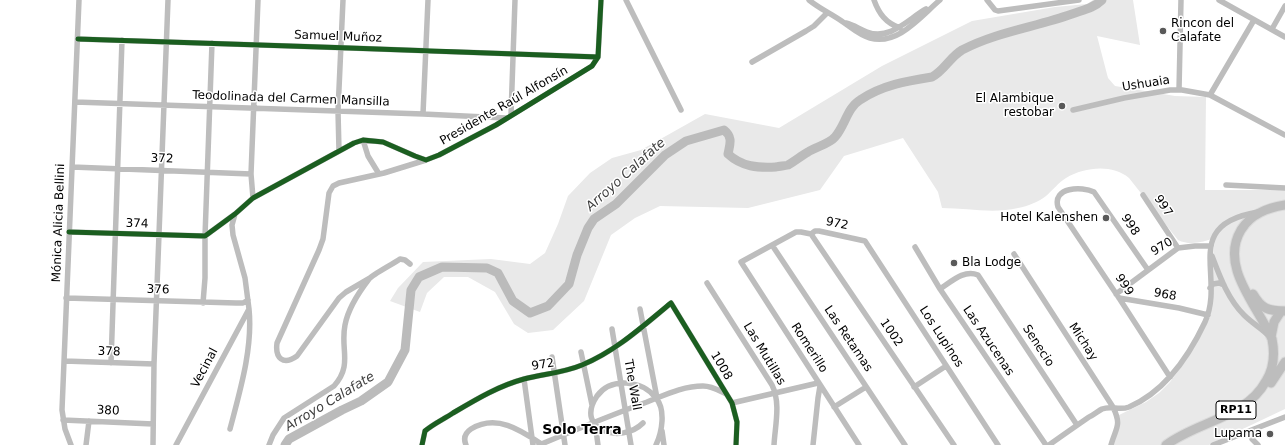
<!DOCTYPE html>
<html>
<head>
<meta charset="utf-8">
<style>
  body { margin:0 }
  canvas { display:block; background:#fff }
</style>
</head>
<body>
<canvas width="1285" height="445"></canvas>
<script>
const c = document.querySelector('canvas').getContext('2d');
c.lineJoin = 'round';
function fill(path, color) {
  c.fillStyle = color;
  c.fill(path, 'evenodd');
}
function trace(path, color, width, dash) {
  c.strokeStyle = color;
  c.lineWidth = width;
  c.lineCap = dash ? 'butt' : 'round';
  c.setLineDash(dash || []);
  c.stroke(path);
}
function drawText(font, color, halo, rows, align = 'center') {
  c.font = font + ' "DejaVu Sans",sans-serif';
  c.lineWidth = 3;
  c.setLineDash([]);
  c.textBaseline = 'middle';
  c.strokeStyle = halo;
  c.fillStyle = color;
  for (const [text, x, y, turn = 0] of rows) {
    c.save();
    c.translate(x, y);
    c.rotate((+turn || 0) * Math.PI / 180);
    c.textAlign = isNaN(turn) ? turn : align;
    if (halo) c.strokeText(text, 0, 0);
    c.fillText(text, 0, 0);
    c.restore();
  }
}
fill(new Path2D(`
  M1093,0H1133L1140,45L1097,36L1108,78L1115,86L1175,96L1206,97L1205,190H1285V409L1209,445H1113L1119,415L1146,402L1159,393L1170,382L1187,359L1212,308V263L1215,238C1203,242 1190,246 1178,240L1129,178C1112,164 1085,167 1066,178C1058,183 1053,190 1046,196C1038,202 1028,206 1018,208C993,214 967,208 942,208L938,192L903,138L844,156L820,190L748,208L660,206L635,218L611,235L584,301L553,330L528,333L514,324L495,292L468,277H444L427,293L420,312L390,301L398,288L423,262L491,259L530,264L545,253L558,224L568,196L590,173L612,158L641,150L705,114L779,128L882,66L972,21L1055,7L1087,4Z`), '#e9e9e9');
trace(new Path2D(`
  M285,445L289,439L342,410L361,401L388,382L405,350L411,290L419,277L442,267L487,268L498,273L513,301L530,313L548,306L569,284L577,255L588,228L594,219L616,204L665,155L686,141L724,130C733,137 730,144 728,154C742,167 758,168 776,167C780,166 784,166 788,165C795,161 801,156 808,152C816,147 829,144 835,137C845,126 847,108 860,100C882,85 907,81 932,77C944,71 950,57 962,50C996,32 1036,27 1072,14C1083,10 1094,8 1102,0`), '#bbb', 9);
const primary = new Path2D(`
  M1253,294C1262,309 1268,311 1285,311
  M1271,337L1274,322L1281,311
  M1271,383L1285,362
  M1166,445C1198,421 1246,418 1266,381C1274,368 1275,354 1272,339C1258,306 1219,267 1241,230C1251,214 1267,208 1285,205`);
trace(primary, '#dbdbdb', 11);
trace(new Path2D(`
  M626,0L681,110
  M809,0C820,9 832,14 843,22C852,28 859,35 870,38C898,46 921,16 940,0
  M874,0C879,14 886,23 900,28
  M987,0L995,10L998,11L1079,0
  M1219,0L1285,37
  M846,23C854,25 859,29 867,32C890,41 908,19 926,9
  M1272,29L1285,6
  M78,39C251,44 425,51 598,57
  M752,62L806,31L814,26L827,13
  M1179,90L1181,0
  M1210,95L1254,20
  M75,102L423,114L506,118
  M1073,110L1124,98L1170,90H1182L1210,95L1285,135
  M423,114L428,0
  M511,115L515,0
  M363,140L368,156L379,174
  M339,151L338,111L343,0
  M72,167L251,174
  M1226,185L1285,188
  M1143,195L1178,248
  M253,198L251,174L258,0
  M69,232L205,236L235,214L253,198L354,143L363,140L383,142L415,156L426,160L439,155L496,125L592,66L598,57L601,0
  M811,234L815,231H819L865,241L998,445
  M811,234L801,232H796L741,262L859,445
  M811,234L954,445
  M772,245L905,445
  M915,247L940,289L1046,445
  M1014,254L1113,407C1122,426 1116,427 1111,445
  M1212,256C1220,277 1228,299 1244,315C1252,323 1261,328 1268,335
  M1148,270L1094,192C1082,186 1052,187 1058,207L1119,298L1170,377
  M370,278L346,292L339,298L297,356C283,366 275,358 277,343L319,250L323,239L329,193L333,186L339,183L384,173L426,160
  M707,283L772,385C781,403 775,426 774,445
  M1210,288L1213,284L1219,283L1224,285
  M940,289C951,282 964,269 978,275L1077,425
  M1116,294L1178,248L1195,246H1210
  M66,298L236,303H243L248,300
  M1119,298L1179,308L1208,315
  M203,303L205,278V236L212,43
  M640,309L657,398
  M612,329L631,445
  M581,352L592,405
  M552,357L565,445
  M64,361L154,364
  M111,363L122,40
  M524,379L533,445
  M914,387L946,366
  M732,403L818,383
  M834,407L866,387
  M63,420L153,424
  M643,423C621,445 574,430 597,396C611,377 642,380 656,398C666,410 662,432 656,445
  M230,429C240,391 253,348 249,309
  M596,430L598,445
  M662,431L664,445
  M1249,431L1252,439L1258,445
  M71,445L65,429L62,410L79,0
  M86,445L89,421
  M153,445L154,364L168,0
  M176,445L249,309L245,278L233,235L232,225L235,214
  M269,445L273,435L284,418L334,386C353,365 340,349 345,325C348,309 359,292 369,279C372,275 393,264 400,259L405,260L410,264
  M422,445L425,431C433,424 444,419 453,413C475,400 498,386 524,379C543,374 563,373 582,365C616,351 643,326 671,303L732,403L737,422L736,445
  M466,445C463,438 465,433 471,429C497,413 522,431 543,445
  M539,445C575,430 611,415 647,402C665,395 683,386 703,386C712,386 718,390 726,394
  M813,445L818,398L820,386
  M1049,445C1063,435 1076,426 1089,417C1094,415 1098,411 1102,409C1112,405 1118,411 1129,407C1164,392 1189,356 1205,322C1226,276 1180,225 1258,212
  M1213,445L1285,417`), '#bdbdbd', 5.5);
trace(primary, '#bdbdbd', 9);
trace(new Path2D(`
  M78,39C251,44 425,51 598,57
  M69,232L205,236L235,214L253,198L354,143L363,140L383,142L415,156L426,160L439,155L496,125L592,66L598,57L601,0
  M422,445L425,431C433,424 444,419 453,413C475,400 498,386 524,379C543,374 563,373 582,365C616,351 643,326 671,303L732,403L737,422L736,445`), '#1b5e20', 5);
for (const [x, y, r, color] of [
  [1163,31,4,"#595959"],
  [1062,106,4,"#595959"],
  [1106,218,4,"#595959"],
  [954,263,4,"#595959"],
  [1270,434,4,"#595959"]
]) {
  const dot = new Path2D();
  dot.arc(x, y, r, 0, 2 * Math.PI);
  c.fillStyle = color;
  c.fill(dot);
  trace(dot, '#fff', 1.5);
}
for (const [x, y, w] of [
  [1236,410,40]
]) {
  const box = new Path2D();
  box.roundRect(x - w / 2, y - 9, w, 18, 3);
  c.fillStyle = '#fff';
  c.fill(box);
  trace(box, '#000', 1);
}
drawText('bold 11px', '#000', null, [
  ["RP11",1236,410]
]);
drawText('12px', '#000', '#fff', [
  ["Rincon del",1171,24,"left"],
  ["Calafate",1171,38,"left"],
  ["El Alambique",1054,99],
  ["restobar",1054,113],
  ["Hotel Kalenshen",1098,218],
  ["Bla Lodge",962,263,"left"],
  ["Lupama",1262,434]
], 'right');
drawText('12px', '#000', '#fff', [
  ["Samuel Muñoz",338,37,2],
  ["Ushuaia",1146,84,-9],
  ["Teodolinada del Carmen Mansilla",291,99,2],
  ["Presidente Raúl Alfonsín",504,106,-30],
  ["372",162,159,2],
  ["997",1163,206,56],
  ["Mónica Alicia Bellini",59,223,-88],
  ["374",137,224,2],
  ["972",837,224,12],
  ["998",1130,225,56],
  ["970",1162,247,-32],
  ["999",1124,285,56],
  ["376",158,290,2],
  ["968",1165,295,10],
  ["1002",891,333,56],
  ["Los Lupinos",941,337,57],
  ["Las Retamas",848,339,56],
  ["Las Azucenas",988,341,56],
  ["Michay",1083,342,57],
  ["Senecio",1038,346,57],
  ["Romerillo",809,348,57],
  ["378",109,352,2],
  ["Las Mutillas",764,354,59],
  ["972",543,365,-10],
  ["1008",721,366,59],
  ["Vecinal",205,368,-62],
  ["The Wall",632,385,80],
  ["380",108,411,3]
]);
drawText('italic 13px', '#3f3f3f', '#fff', [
  ["Arroyo Calafate",626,175,-42],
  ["Arroyo Calafate",330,402,-31]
]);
drawText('bold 14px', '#000', '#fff', [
  ["Solo Terra",582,430]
]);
</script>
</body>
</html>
